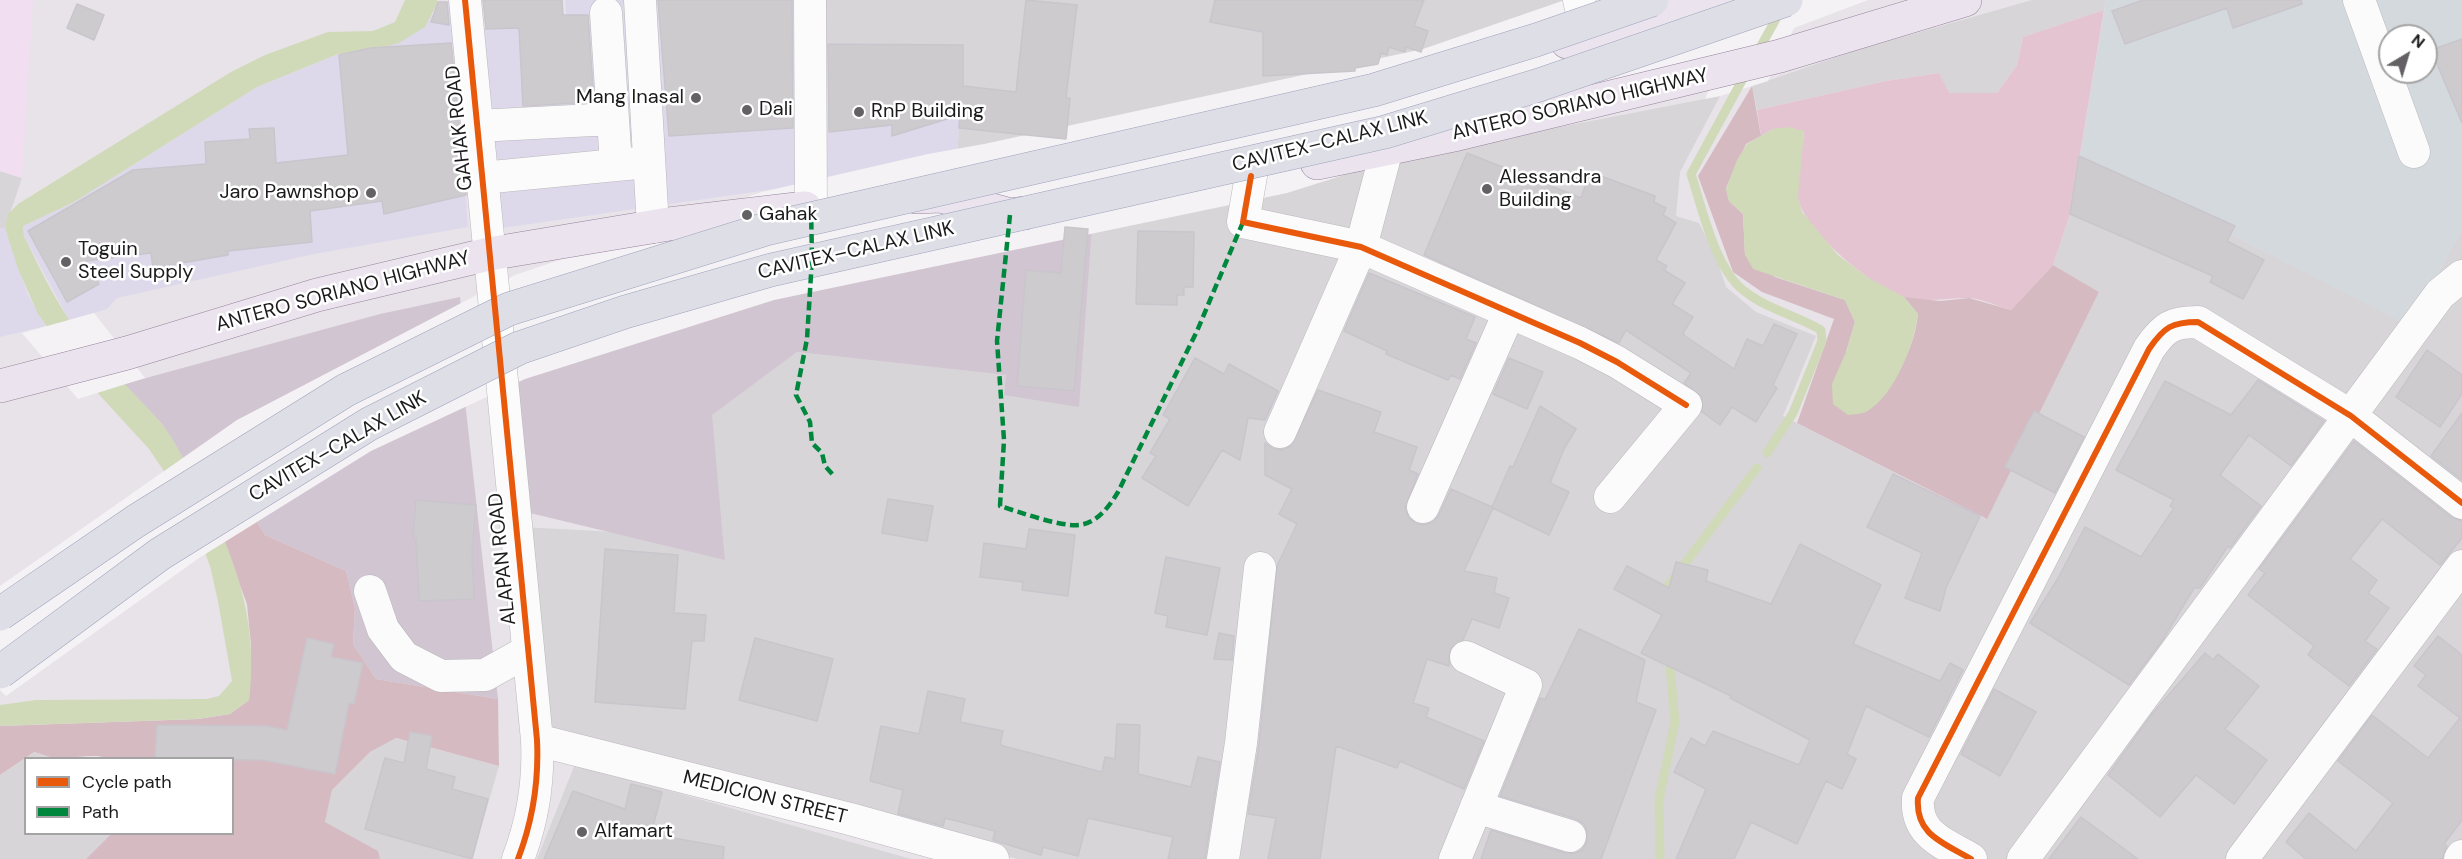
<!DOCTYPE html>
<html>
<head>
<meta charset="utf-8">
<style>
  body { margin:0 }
  #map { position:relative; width:2462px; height:859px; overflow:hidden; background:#e8e3e9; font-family:"DM Sans",sans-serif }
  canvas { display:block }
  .legend { position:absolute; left:24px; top:757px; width:210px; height:78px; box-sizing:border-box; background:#fff; border:2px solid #a4a4a4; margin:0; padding:8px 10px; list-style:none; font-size:18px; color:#1b1b1b }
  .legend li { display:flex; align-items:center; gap:12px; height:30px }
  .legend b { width:30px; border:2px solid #a4a4a4 }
  .north { position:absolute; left:2378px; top:24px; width:60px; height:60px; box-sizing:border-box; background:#fff; border:2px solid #a4a4a4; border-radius:50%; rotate:38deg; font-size:16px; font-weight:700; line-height:24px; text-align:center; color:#1b1b1b }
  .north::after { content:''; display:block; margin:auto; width:21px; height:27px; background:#636163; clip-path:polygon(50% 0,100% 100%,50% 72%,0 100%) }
</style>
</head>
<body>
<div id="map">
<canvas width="2462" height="859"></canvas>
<ul class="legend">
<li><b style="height:8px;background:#e8590c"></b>Cycle path</li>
<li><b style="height:8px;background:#00873e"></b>Path</li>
</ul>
<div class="north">N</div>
</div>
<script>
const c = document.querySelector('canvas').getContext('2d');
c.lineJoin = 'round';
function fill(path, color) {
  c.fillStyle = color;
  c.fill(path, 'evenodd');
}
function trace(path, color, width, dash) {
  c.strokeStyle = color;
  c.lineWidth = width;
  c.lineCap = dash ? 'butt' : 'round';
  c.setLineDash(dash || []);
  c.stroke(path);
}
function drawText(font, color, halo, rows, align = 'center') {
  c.font = font + ' "DM Sans",sans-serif';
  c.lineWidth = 5;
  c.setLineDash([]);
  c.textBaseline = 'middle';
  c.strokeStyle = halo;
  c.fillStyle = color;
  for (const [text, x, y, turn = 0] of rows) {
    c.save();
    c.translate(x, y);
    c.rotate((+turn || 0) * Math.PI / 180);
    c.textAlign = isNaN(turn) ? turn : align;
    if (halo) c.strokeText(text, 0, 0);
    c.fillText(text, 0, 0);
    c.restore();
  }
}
fill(new Path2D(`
  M816,0H1648L957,163L963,45L816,43Z
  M2032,0H2106L2104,10L2023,37L2017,65L1997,93H1948L1939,73L1886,81L1757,110L1752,86L1857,50Z
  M1720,96L1680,172L1676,216L1699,223L1717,259L1726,287L1756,312L1816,336L1783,416L1986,519L2099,292L2053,265L2070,214L2210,275L2231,234L2409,325L2462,230V859H1018L532,725L522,527L616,532L725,559L711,415L797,352L1007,375L1004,395L1093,212L1405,157Z
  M0,171L22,178L5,228H0Z
  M395,738L499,766L472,859H380L377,851L325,822L332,790L370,752Z
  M34,752L54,758H26V834H111L86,859H0V775Z
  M575,764L911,859H537Z`), '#d7d5d8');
fill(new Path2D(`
  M565,0H816V43L963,45L957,163L502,228L484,28L567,26Z
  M452,1L468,227L314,254L117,298L107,309L69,320L24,236L23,226L74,202L257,87L338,54L365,52L434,14L438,2Z
  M0,228H5L28,295L46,326L0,337Z`), '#ddd9ea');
fill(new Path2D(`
  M2106,0H2462V230L2409,326L2231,234L2210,275L2070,214ZM2390,36H2426V72H2390Z`), '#d4d9de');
fill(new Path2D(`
  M0,0H33L22,178L0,171Z`), '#f2def1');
fill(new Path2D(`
  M1093,212L1079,407L1004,395L1006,375L797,352L712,415L725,560L530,513L506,292Z
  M460,297L464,349L463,383L498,699L376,679L353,644L355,608L346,571L265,535L246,504L198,485L162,424L124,384L380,314Z`), '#d1c5d1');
fill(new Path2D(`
  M2104,10L2070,214L2053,265L2011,310C1997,306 1980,298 1967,298C1945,298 1924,303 1903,297C1872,287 1805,231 1798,199C1794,178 1803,153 1804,131L1773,129L1761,136L1757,110L1886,81L1939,73L1949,93H1997L2017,65L2023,37Z`), '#e5c4d2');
fill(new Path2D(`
  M1752,86L1761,136L1746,144L1726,188L1729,201L1743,214L1745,255L1775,277L1845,300L1855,322L1846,352L1879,400C1899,371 1914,350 1918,314L1904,297L1940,301L1969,298L2011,310L2053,265L2099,292L1987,519L1797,423L1834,319L1762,292L1733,272L1698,176Z
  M246,504L265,535L346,571L355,608L353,644L376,679L498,699L499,766L396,738L370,752L332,790L325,822L378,851L380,859H86L111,834H232V758H106C94,753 73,759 58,758C50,758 42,754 34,752L0,775V726L198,719L230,714L249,700L251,645L247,604L211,508Z`), '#d6bac2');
fill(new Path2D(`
  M405,0H437L438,2L425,27L399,43L365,52L338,54L257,87L74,202L23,226L24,236C38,265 52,294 70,321C96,359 131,388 161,423C174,439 184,460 194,478C232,547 260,619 249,700L230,714L197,719L0,726V705L36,700L207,699L219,696L232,681L218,601L210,566L196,529L178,492L149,449L83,377L38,314L18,269L5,228L8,214L18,204L231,72L265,55L328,32L373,31L395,22Z
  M1788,127L1804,131L1798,197L1802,212L1838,255L1867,277L1904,297L1918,314C1914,345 1895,395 1866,412C1861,414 1854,414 1848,415L1833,404L1832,384L1846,352L1855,322L1845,300L1753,269L1745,255L1743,214L1729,201L1726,189L1737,160L1747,144L1773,129Z`), '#d0dab9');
fill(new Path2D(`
  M1565,0H1868L1794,28L1768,81L1720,96L1705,99L1725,54L1287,193L774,300L525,379L371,451L199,558L6,696L0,690V586L237,420L515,275L762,192L928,154L984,144L1423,49Z
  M94,313L145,378L78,399L22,333Z`), '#f5f2f5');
trace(new Path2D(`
  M1757,53L1781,10
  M1746,73L1691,174C1702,208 1715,268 1743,290C1766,309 1796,315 1821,330L1822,341L1793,413L1767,453
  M1665,597V590L1757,468
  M1660,859L1659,800L1675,722L1669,655`), '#d0dab9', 9);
const building = new Path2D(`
  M483,0H562L563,15H588L594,102L523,106L519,28L486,29Z
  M658,0H792L793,128L669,136Z
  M1026,0L1077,5L1066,98H1070L1066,139L959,128L960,115L892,136V125L829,132L828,44L963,45V86L1016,92Z
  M1215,0H1424L1414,26L1428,31L1421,52L1406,47L1405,52L1389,47L1387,55L1381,53L1378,64L1355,68V71L1263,76V32L1210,22Z
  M2143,0H2301L2302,4L2233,28L2227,8L2125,44L2112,11Z
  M438,2H447L449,25L431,22Z
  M77,4L104,15L94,40L67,28Z
  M2462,39V123L2431,50Z
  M451,43L466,195L384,214L382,201L310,211L312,242L228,251V255L153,268L151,253L86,261L99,284L67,302L28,231L133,170L206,164L205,142L250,139L249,129L274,128L276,163L348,155L339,55L371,48Z
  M1467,153L1581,198L1590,172L1655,196L1654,202L1666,208L1663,215L1676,223L1656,260L1667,266L1664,270L1685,283L1672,304L1693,317L1683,333L1685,336L1734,369L1747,339L1763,346L1774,324L1797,334L1773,385L1777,388L1756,422L1732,407L1720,425L1702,412V397L1684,383L1691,373L1626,330L1619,343L1424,255Z
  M2079,156L2235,226L2227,241L2264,260L2243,299L2210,282L2213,276L2070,214Z
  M1065,227L1088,229L1074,391L1017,386L1026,270L1061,273Z
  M1138,231L1194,232L1193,287H1184V295H1177V305L1136,304Z
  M1369,273L1475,317L1466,339L1476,343L1460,379L1451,375L1448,380L1386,354L1387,351L1344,331Z
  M2427,350L2462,375V394L2440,427L2396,397Z
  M1195,358L1224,374L1229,364L1278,391L1265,420L1248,418L1240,460L1222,450L1188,506L1142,478L1156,456L1150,453L1170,419L1163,415Z
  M1509,358L1543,372L1527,409L1493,394Z
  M2258,380L2324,421L2291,466L2249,435L2220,475L2261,506L2230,548L2228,546L2200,588H2194L2162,641L2129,685L2030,623L2057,580L2085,527L2141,557L2174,508L2170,506L2174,500L2116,470L2165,381L2231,415Z
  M1318,390L1381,412L1374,432L1417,447L1409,470L1418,474L1405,508L1409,518L1415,523L1424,525L1433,522L1439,515L1451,489L1492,507L1510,466L1513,467L1540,406L1576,429L1564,449L1550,483L1569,492L1549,535L1493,508L1464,571L1497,578L1494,593L1509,598L1499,628L1472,619L1463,640L1450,649L1449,666L1427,659L1413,703L1429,708L1426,717L1484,741L1464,789L1400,761L1397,768L1336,746L1320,859H1268L1276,818L1248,814L1259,745L1277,566L1297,524L1279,514L1292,489L1265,475V443L1272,448L1281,450L1291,446Z
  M2034,411L2084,437L2055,493L2005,467Z
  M2462,413V480L2431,456Z
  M2354,441L2451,517L2462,521V538L2440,565L2382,519L2350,559L2377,580L2368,593L2389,608L2365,641L2377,649L2349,686L2308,655L2314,646L2248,595L2265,573L2259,569Z
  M1893,474L1980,516L1946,588L1940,611L1905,598L1922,553L1867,527Z
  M888,499L933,506L927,541L882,533Z
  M416,500L476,505L472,552L474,599L419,601L416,538H413Z
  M1029,529L1075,535L1068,596L1022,590L1023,582L980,577L984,543L1026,549Z
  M1800,544L1881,585L1853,644L1940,681L1950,663L1963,670L1929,737L1866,706L1847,754L1856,759L1842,789L1826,781L1797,844L1751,822L1734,859H1676L1706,789L1674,772L1691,738L1705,746L1713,731L1799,765L1810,740L1730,698L1731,696L1641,653L1662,615L1614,589L1627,566L1669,588L1676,562L1708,570L1706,581L1771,604Z
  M605,549L678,555L674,613L706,615L704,641H692L685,709L595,702Z
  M1166,557L1220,568L1207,635L1166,627L1168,616L1155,613Z
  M1579,629L1645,660L1636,702L1656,710L1601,859H1481L1491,830L1565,853H1575L1582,850L1587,842V831L1584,824L1576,819L1500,796L1540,698L1545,700Z
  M1219,633L1234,636L1232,660L1214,659Z
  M2438,636L2462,655V820L2444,844L2447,846L2442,859H2306L2286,842L2309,813L2356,851L2393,803L2338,761L2372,715L2428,758L2460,718L2418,686L2426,675L2414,666Z
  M307,638L334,644L331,657L363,663L354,704L349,703L335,774L262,760L155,759L157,725L267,726L287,730Z
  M755,638L833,659L817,721L739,700Z
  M2205,653L2213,660L2218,654L2259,686L2225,729L2267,760L2234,804L2196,775L2160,817L2108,775L2152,714Z
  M1994,689L2036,712L2000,776L1961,754Z
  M928,691L965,699L960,722L1003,731L1000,745L1102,772L1105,757L1115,759L1117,724L1140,725L1138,774L1191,787L1198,757L1220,762L1205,859H1168L1173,837L1088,818L1078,856L1043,847L1041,855L993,840L995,831L945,818L943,826L898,814L903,790L870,781L881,726L919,734Z
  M410,732L432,736L426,769L455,777L452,789L488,799L472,859L365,829L385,758L404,763Z
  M631,784L662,792L651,834L724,847L723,859H544L573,791L625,809Z
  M2081,817L2138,859H2049Z`);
fill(building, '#cecbcf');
trace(building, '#c9c5cc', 1.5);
const minor = new Path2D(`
  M465,0L537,740C539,781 533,820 518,859
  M640,0L653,227
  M810,0L811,207
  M1579,0L1588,38
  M2359,0L2414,152
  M606,13L616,165L649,162
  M477,126L612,119
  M1251,176L1243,222L1361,247L1580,343L1617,362L1686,405L1610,497
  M482,178L616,165
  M1280,432L1361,247L1387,149
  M1423,507L1509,313
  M370,591L383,629L404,657L441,676L485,675L528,651
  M537,740L850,819L993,859
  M1476,807L1570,836
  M1223,859L1241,743L1260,568
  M1455,859L1526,685L1466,657
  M1971,859C1944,843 1915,835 1918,798L2149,349C2164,327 2172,322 2198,322L2351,416L2462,503
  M2023,859L2440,294L2462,276
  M2242,859L2462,566
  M2460,859L2462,856`);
const major = new Path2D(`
  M1567,42L1731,0
  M1317,163L1458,134L1780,56L1965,0
  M916,197L941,196L1010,215L1024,213
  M0,386L127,353L317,295L489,254L669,224L805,208`);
trace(minor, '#bab8bb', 33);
trace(major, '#97839d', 34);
trace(minor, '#fcfbfc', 32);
trace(major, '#ebe4ee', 33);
const highwayBridge = new Path2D(`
  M0,614L136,521L346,390L509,309L766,229L1374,90L1536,40L1652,0
  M0,672L160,554L369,424L519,348L625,312L771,270L1385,132L1539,85L1786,0`);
trace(highwayBridge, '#9ea3bb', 34, []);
trace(highwayBridge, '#dedee7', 33);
trace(new Path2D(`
  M811,207L812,259L807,339L796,395L810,422L812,443L822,453L825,466L834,476
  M1010,215L997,341L1004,440L1000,506C1019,512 1061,527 1079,525C1097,523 1109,507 1118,492L1197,331L1243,222`), '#00873e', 4.5, [9, 4.5]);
trace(new Path2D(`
  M465,0L537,740C539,781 533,820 518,859
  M1251,176L1243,222L1361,247L1580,343L1617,362L1686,405
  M1971,859C1944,843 1915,835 1918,798L2149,349C2164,327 2172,322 2198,322L2351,416L2462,503`), '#e8590c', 6);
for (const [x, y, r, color] of [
  [696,98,6,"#636163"],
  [747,110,6,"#636163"],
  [859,112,6,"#636163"],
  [1487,189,6,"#636163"],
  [371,193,6,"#636163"],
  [747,215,6,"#636163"],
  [66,262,6,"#636163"],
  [582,832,6,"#636163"]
]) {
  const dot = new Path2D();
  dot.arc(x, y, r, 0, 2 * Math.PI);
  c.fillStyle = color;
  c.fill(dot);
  trace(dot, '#fff', 2);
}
drawText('20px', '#1b1b1b', '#fff', [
  ["Mang Inasal",684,98,"right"],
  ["Dali",759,110],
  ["RnP Building",871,112],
  ["Alessandra",1499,178],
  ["Building",1499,201],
  ["Jaro Pawnshop",359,193,"right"],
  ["Gahak",759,215],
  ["Toguin",78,250],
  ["Steel Supply",78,273],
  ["Alfamart",594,832]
], 'left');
drawText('20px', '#1b1b1b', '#fff', [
  ["ANTERO SORIANO HIGHWAY",1580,105,-13],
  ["GAHAK ROAD",460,128,-96],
  ["CAVITEX–CALAX LINK",1330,142,-14],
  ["CAVITEX–CALAX LINK",856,251,-13],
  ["ANTERO SORIANO HIGHWAY",343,292,-15],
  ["CAVITEX–CALAX LINK",338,447,-30],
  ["ALAPAN ROAD",503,559,-96],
  ["MEDICION STREET",765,798,14]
]);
</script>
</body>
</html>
